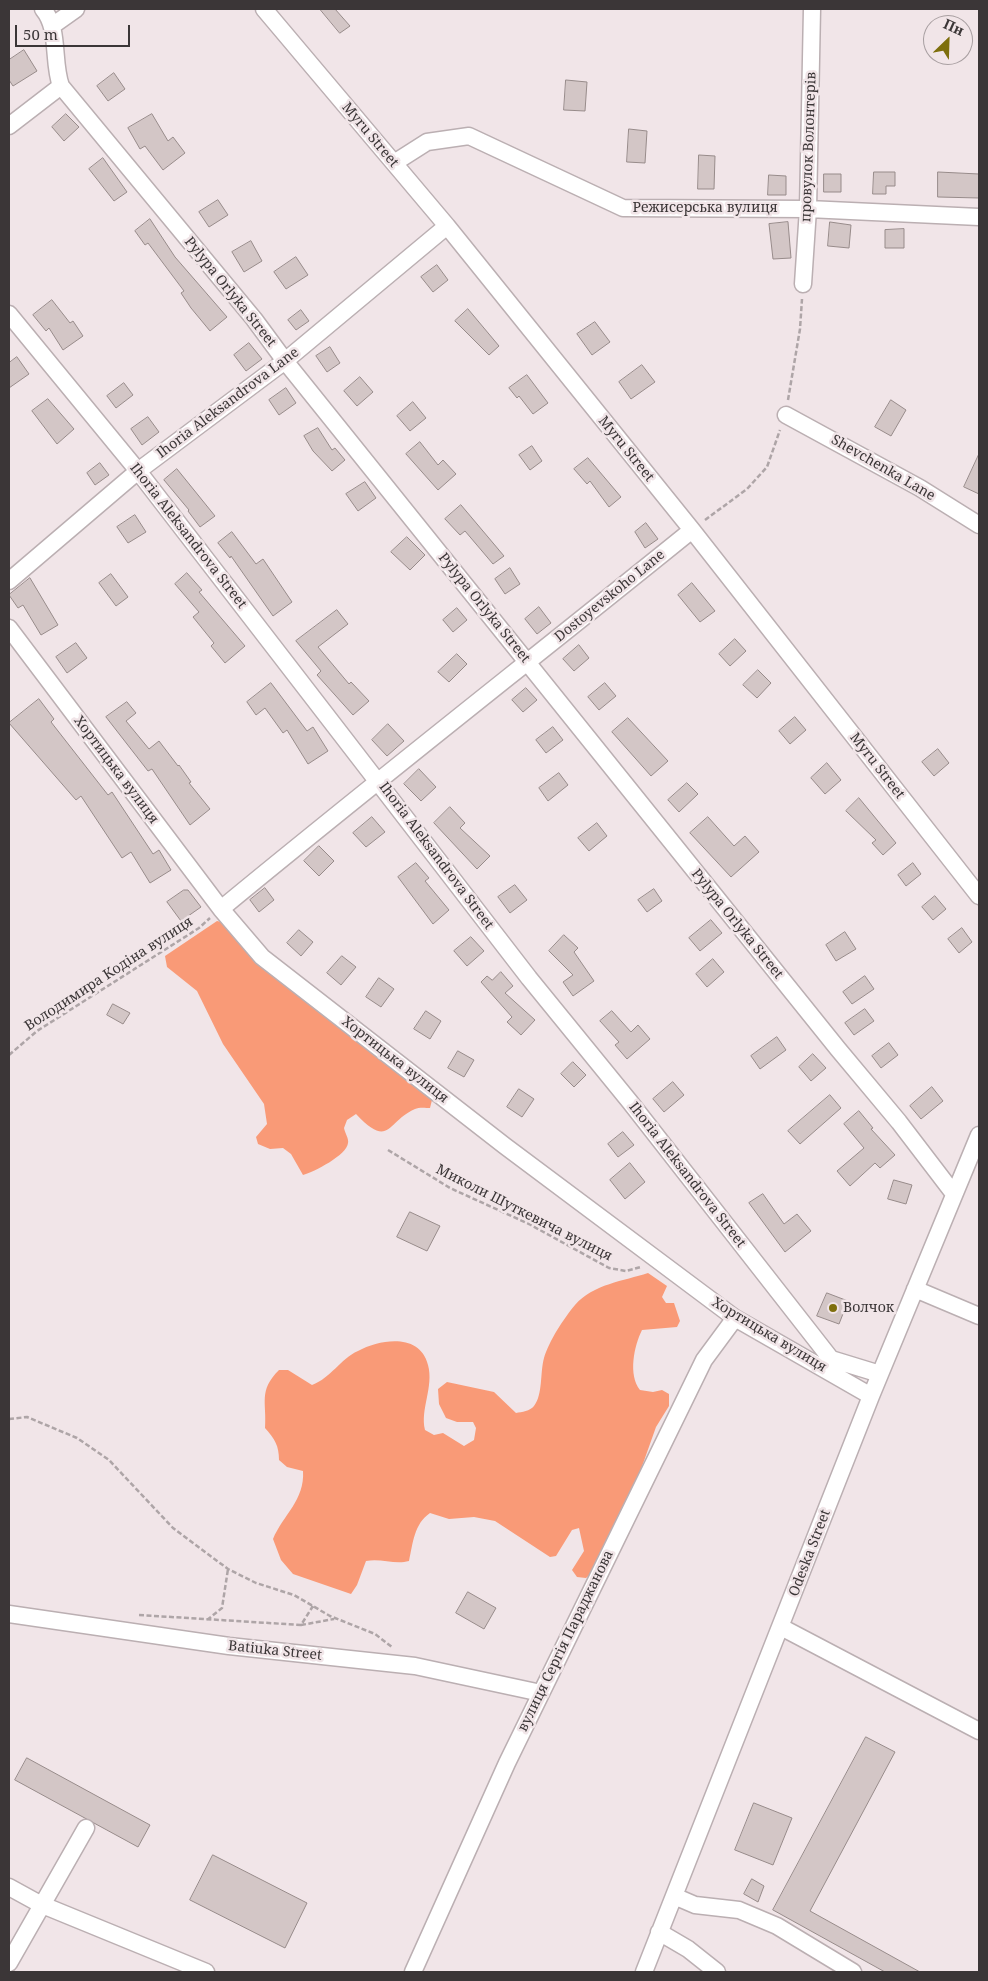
<!DOCTYPE html>
<html>
<head>
<meta charset="utf-8">
<style>
  body { margin:0 }
  #map { position:relative; width:988px; height:1981px; overflow:hidden; background:#f1e5e8; font-family:"Noto Serif",serif }
  canvas { display:block }
  .frame { position:absolute; inset:0; border:10px solid #3b3637; pointer-events:none }
  .north { position:absolute; left:923px; top:15px; width:50px; height:50px; box-sizing:border-box; background:#f1e5e8; border:1px solid #a89fa1; border-radius:50%; rotate:24deg; font-size:14px; font-weight:700; line-height:20px; text-align:center; color:#3b3637 }
  .north::after { content:''; display:block; margin:auto; width:18px; height:22px; background:#7e6f0d; clip-path:polygon(50% 0,100% 100%,50% 72%,0 100%) }
  .scale { position:absolute; left:15px; top:25px; width:115px; height:22px; box-sizing:border-box; border:2px solid #3b3637; border-top:0; padding-left:6px; font-size:15px; line-height:18px; white-space:nowrap; color:#3b3637; -webkit-text-stroke:4px #f1e5e8; paint-order:stroke }
</style>
</head>
<body>
<div id="map">
<canvas width="988" height="1981"></canvas>
<div class="frame"></div>
<div class="north">Пн</div>
<div class="scale">50 m</div>
</div>
<script>
const c = document.querySelector('canvas').getContext('2d');
c.lineJoin = 'round';
function fill(path, color) {
  c.fillStyle = color;
  c.fill(path, 'evenodd');
}
function trace(path, color, width, dash) {
  c.strokeStyle = color;
  c.lineWidth = width;
  c.lineCap = dash ? 'butt' : 'round';
  c.setLineDash(dash || []);
  c.stroke(path);
}
function drawText(font, color, halo, rows, align = 'center') {
  c.font = font + ' "Noto Serif",serif';
  c.lineWidth = 5;
  c.setLineDash([]);
  c.textBaseline = 'middle';
  c.strokeStyle = halo;
  c.fillStyle = color;
  for (const [text, x, y, turn = 0] of rows) {
    c.save();
    c.translate(x, y);
    c.rotate((+turn || 0) * Math.PI / 180);
    c.textAlign = isNaN(turn) ? turn : align;
    if (halo) c.strokeText(text, 0, 0);
    c.fillText(text, 0, 0);
    c.restore();
  }
}
fill(new Path2D(`
  M217,921L226,923L424,1090L432,1100L430,1108C426,1108 419,1107 415,1109C387,1121 390,1150 356,1114L347,1120L344,1128C345,1133 349,1139 348,1143C347,1155 314,1172 303,1175L291,1154L283,1148L270,1149L258,1144L256,1137L267,1124L264,1104L223,1044L197,991L167,967L165,956Z
  M648,1273L667,1286L662,1297L666,1303H674L680,1321L677,1327L642,1330C634,1346 628,1375 640,1390L653,1392L662,1390L669,1394V1406L656,1427L634,1489L591,1574L586,1578L577,1577L572,1570L584,1551L579,1528L572,1530L556,1556L550,1557L495,1521L474,1517L449,1519L430,1513C414,1524 413,1543 409,1561C395,1565 381,1558 366,1561L357,1585L351,1594L293,1574L281,1560L273,1539C283,1515 305,1500 303,1471L287,1467L279,1460C279,1446 275,1439 265,1428C267,1402 258,1391 279,1370H288L312,1385C331,1378 340,1359 358,1351C381,1339 420,1333 428,1365C434,1387 420,1409 425,1430L434,1435L443,1433L464,1446L474,1440L476,1428L473,1422H457L446,1418L439,1404L438,1389L447,1382L494,1392L516,1413C522,1412 530,1411 534,1406C543,1395 540,1372 544,1358C549,1341 564,1318 575,1305C593,1284 624,1281 648,1273Z`), '#f99a77');
const building = new Path2D(`
  M320,9H335L350,26L340,33Z
  M24,50L37,71L13,86L9,80V60Z
  M114,73L125,89L108,101L97,86Z
  M566,80L587,82L585,111L564,110Z
  M66,114L79,127L64,141L52,127Z
  M152,114L168,141L173,137L185,153L163,170L145,146L140,149L128,128Z
  M629,129L647,131L645,163L627,162Z
  M699,155L715,156L714,189H698Z
  M103,158L127,192L114,201L89,169Z
  M874,172H895V186H886V194H873Z
  M938,172L979,174V198L938,197Z
  M824,174H841V192H824Z
  M769,175L786,176V195H768Z
  M218,200L228,215L209,227L199,212Z
  M150,219L175,257L227,317L210,331L191,308L181,293L184,291L148,243L145,245L135,231Z
  M788,222L791,258L773,259L769,224Z
  M830,222L851,225L849,248L828,246Z
  M904,229V248H885V230Z
  M251,241L262,261L244,272L232,252Z
  M296,257L308,275L286,289L274,272Z
  M437,265L448,280L433,292L421,277Z
  M52,300L70,323L73,321L83,336L63,350L49,328L46,331L33,315Z
  M468,309L499,346L489,355L455,321Z
  M301,310L309,321L296,330L288,320Z
  M595,322L610,342L592,355L577,334Z
  M249,343L262,359L246,371L234,355Z
  M330,347L340,363L327,372L316,356Z
  M17,357L29,374L9,388V363Z
  M642,365L655,382L631,399L619,382Z
  M527,375L548,403L533,414L519,396L517,398L509,388Z
  M360,377L373,392L357,406L344,391Z
  M124,383L133,395L116,408L107,396Z
  M286,388L296,403L279,415L269,400Z
  M48,399L74,429L57,444L32,411Z
  M891,400L906,410L891,436L875,427Z
  M413,402L426,418L410,431L397,416Z
  M148,417L159,432L142,445L131,429Z
  M318,428L332,450L335,448L345,460L332,471L313,451L304,436Z
  M420,442L438,465L443,460L456,474L438,490L406,454Z
  M532,446L542,461L530,470L519,455Z
  M979,454V494L964,487Z
  M588,458L621,497L609,507L590,481L587,484L574,469Z
  M100,463L109,475L95,485L87,473Z
  M177,469L215,516L200,527L188,511L189,510L164,480Z
  M365,482L376,498L358,511L346,494Z
  M461,505L504,556L493,564L465,531L460,535L445,519Z
  M135,515L146,532L128,543L117,527Z
  M646,523L658,539L645,548L635,532Z
  M232,532L256,564L263,559L292,602L273,616L231,556L230,558L218,543Z
  M407,537L425,555L410,570L391,552Z
  M510,568L520,584L505,594L495,579Z
  M187,573L202,590L199,592L245,646L225,663L211,646L214,643L193,617L199,612L175,584Z
  M111,574L128,597L116,606L99,583Z
  M30,578L58,625L41,635L23,605L18,608L9,595Z
  M692,583L715,611L700,622L678,595Z
  M539,607L551,623L537,634L525,619Z
  M457,608L467,620L453,632L443,620Z
  M337,610L348,624L318,647L349,684L351,682L369,701L353,715L317,675L321,671L296,641Z
  M735,639L746,651L730,666L719,654Z
  M76,643L87,658L67,673L56,657Z
  M579,645L589,658L574,671L563,659Z
  M457,654L467,664L449,682L438,672Z
  M758,670L771,683L757,698L743,685Z
  M271,683L307,731L313,727L328,751L308,764L287,730L283,733L265,708L256,715L247,702Z
  M605,683L616,696L599,710L588,697Z
  M526,688L537,700L523,712L512,700Z
  M39,699L54,719L51,722L108,795L112,792L153,854L159,850L171,870L150,883L131,852L122,858L81,796L76,800L9,723Z
  M127,702L136,713L126,721L149,749L159,741L178,766L179,765L191,782L189,783L210,809L190,825L152,769L148,771L106,717Z
  M795,717L806,730L790,744L779,731Z
  M628,718L668,761L651,776L612,732Z
  M388,724L404,741L387,756L372,740Z
  M553,727L563,740L546,753L536,740Z
  M938,749L949,763L934,776L922,762Z
  M827,763L841,780L825,794L811,778Z
  M419,769L436,787L421,801L404,784Z
  M559,773L568,785L548,801L539,788Z
  M687,783L698,794L679,812L668,800Z
  M859,798L896,843L883,855L872,843L876,840L846,811Z
  M450,807L465,823L460,828L490,856L477,869L434,823Z
  M372,817L385,832L366,847L353,833Z
  M708,817L734,846L745,836L759,852L731,877L690,833Z
  M597,823L607,836L589,851L578,838Z
  M319,846L334,861L319,876L304,861Z
  M416,863L429,878L425,881L449,910L433,924L398,877Z
  M913,863L921,874L906,886L898,875Z
  M515,885L527,900L510,913L498,897Z
  M265,888L274,900L259,912L250,900Z
  M654,889L662,901L647,912L638,900Z
  M184,890H188L201,907L181,921L167,902Z
  M935,896L946,909L933,920L922,907Z
  M711,920L722,933L700,951L689,938Z
  M962,928L972,942L959,953L948,939Z
  M299,930L313,942L301,956L287,943Z
  M845,932L856,949L836,961L826,945Z
  M564,935L578,948L574,952L594,981L573,996L563,982L573,975L549,951Z
  M471,937L484,951L467,966L454,951Z
  M342,956L356,967L341,985L327,973Z
  M713,959L724,972L707,987L696,974Z
  M501,972L513,986L505,993L535,1020L521,1035L507,1022L512,1017L481,982L487,976L492,980Z
  M865,976L874,989L852,1004L843,992Z
  M379,978L394,989L381,1007L366,997Z
  M113,1004L130,1013L123,1024L107,1015Z
  M865,1009L874,1021L854,1035L845,1023Z
  M426,1011L441,1021L430,1039L414,1029Z
  M612,1011L631,1032L638,1025L650,1039L627,1059L615,1045L619,1042L600,1021Z
  M777,1037L786,1050L760,1069L751,1056Z
  M889,1043L898,1055L881,1068L872,1056Z
  M458,1051L474,1060L464,1077L448,1068Z
  M813,1054L826,1068L811,1081L799,1067Z
  M573,1062L586,1075L574,1087L561,1074Z
  M673,1082L684,1095L664,1112L653,1099Z
  M932,1087L943,1101L921,1119L910,1106Z
  M519,1089L534,1099L522,1117L507,1107Z
  M830,1095L841,1108L800,1144L788,1131Z
  M859,1111L873,1128L871,1129L895,1155L880,1168L875,1163L850,1186L837,1171L864,1148L844,1124Z
  M623,1132L634,1145L618,1157L608,1144Z
  M630,1163L645,1182L625,1199L610,1180Z
  M894,1180L912,1185L906,1204L888,1199Z
  M763,1194L784,1224L797,1214L811,1231L785,1252L749,1203Z
  M410,1212L440,1226L427,1251L397,1237Z
  M827,1293L848,1301L839,1324L817,1316Z
  M468,1592L496,1608L484,1629L456,1613Z
  M866,1737L895,1752L810,1911L920,1972H885L773,1910Z
  M27,1758L150,1825L138,1847L15,1780Z
  M754,1803L792,1818L773,1865L735,1850Z
  M213,1855L307,1903L285,1948L190,1900Z
  M752,1879L764,1886L758,1902L744,1894Z`);
fill(building, '#d3c6c6');
trace(building, '#978b8a', 1);
const minor = new Path2D(`
  M43,9C60,29 52,62 61,86L254,319L285,361L838,1049L899,1122L954,1194
  M264,9L447,226L692,530L979,896
  M52,26L76,9
  M9,126L61,86
  M394,163L427,142L469,136L623,208L808,209L979,217
  M803,284L808,209L812,9
  M9,314L138,471L529,978L630,1102L831,1359L880,1374
  M786,415L920,488L979,525
  M9,581L138,471L285,361L447,226
  M9,628L221,909L262,957L505,1146L735,1318L871,1396
  M221,909C376,781 535,657 692,530
  M915,1289L979,1316
  M9,1614L229,1646L415,1666L541,1693
  M781,1627L979,1731
  M9,1887L40,1904L206,1972
  M674,1896L695,1905L739,1910L777,1926L853,1972
  M659,1932L688,1949L717,1972
  M9,1963L86,1828
  M413,1972L507,1763L685,1399L704,1360L735,1318
  M644,1972L871,1396L979,1135`);
trace(minor, '#bbafb2', 19);
trace(new Path2D(`
  M788,400L800,329L802,299
  M705,520L747,489L767,467L780,430
  M9,1055L37,1031L199,928L210,918
  M388,1150L450,1188L529,1224L609,1268L626,1271L641,1267
  M9,1419L27,1417L77,1438L109,1460L173,1528L228,1569L256,1583L294,1595L330,1616L375,1634L392,1647
  M139,1615L301,1625L313,1606
  M207,1620L222,1608L228,1569
  M301,1625L334,1619`), '#aea5a7', 2.5, [5, 2.5]);
trace(minor, '#fff', 16);
for (const [x, y, r, color] of [
  [833,1308,5,"#7e6f0d"]
]) {
  const dot = new Path2D();
  dot.arc(x, y, r, 0, 2 * Math.PI);
  c.fillStyle = color;
  c.fill(dot);
  trace(dot, '#f1e5e8', 2);
}
drawText('14px', '#3b3637', '#f1e5e8', [
  ["Myru Street",370,135,50],
  ["провулок Волонтерів",809,147,-88],
  ["Режисерська вулиця",705,208],
  ["Pylypa Orlyka Street",230,292,51],
  ["Ihoria Aleksandrova Lane",228,403,-37],
  ["Myru Street",626,449,51],
  ["Shevchenka Lane",883,468,30],
  ["Ihoria Aleksandrova Street",188,536,52],
  ["Dostoyevskoho Lane",610,596,-39],
  ["Pylypa Orlyka Street",484,608,51],
  ["Myru Street",877,766,52],
  ["Хортицька вулиця",116,770,53],
  ["Ihoria Aleksandrova Street",436,856,53],
  ["Pylypa Orlyka Street",737,924,51],
  ["Володимира Кодіна вулиця",109,974,-33],
  ["Хортицька вулиця",395,1060,38],
  ["Ihoria Aleksandrova Street",687,1175,52],
  ["Миколи Шуткевича вулиця",524,1213,27],
  ["Хортицька вулиця",769,1335,31],
  ["Odeska Street",810,1553,-69],
  ["вулиця Сергія Параджанова",566,1641,-64],
  ["Batiuka Street",275,1651,6]
]);
drawText('14px', '#3b3637', '#f1e5e8', [
  ["Волчок",843,1308]
], 'left');
</script>
</body>
</html>
